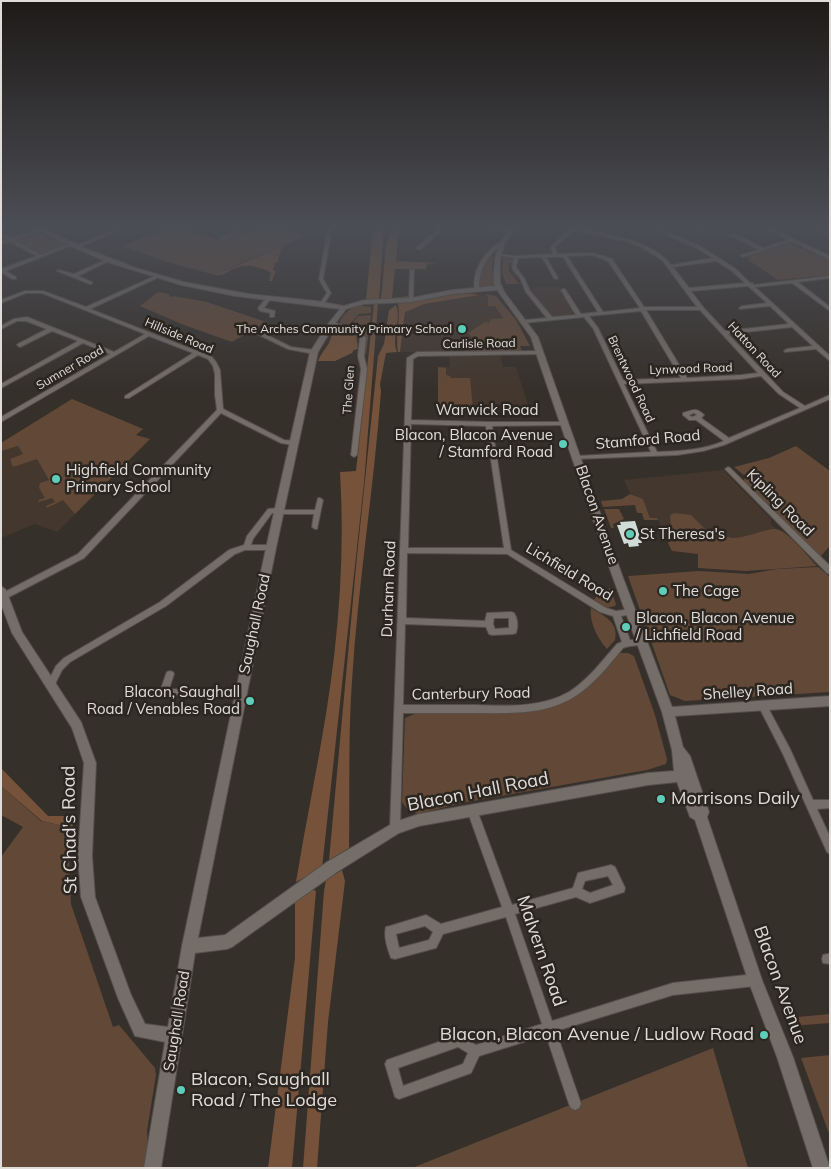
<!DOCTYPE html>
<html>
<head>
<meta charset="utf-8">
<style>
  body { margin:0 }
  #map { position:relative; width:831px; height:1169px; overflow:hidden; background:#36302b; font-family:Mulish,sans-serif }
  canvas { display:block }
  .frame { position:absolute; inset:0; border:2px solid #e0dcd9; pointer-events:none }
</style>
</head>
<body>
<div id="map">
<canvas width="831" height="1169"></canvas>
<div class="frame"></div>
</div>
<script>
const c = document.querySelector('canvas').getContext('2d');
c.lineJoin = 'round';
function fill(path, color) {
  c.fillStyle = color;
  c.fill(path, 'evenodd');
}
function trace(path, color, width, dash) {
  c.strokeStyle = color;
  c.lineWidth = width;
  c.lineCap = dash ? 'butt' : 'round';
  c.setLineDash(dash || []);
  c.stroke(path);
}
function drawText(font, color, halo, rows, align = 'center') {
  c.font = font + ' Mulish,sans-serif';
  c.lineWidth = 5;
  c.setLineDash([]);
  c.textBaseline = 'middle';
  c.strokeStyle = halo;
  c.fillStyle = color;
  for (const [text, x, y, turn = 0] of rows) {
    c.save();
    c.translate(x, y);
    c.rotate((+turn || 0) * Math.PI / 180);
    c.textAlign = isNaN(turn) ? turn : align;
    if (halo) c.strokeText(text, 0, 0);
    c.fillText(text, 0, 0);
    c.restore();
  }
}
fill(new Path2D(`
  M536,287H559L574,311L573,313L570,315L556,317L549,315L530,290Z
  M470,293L496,296L516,320L530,346H520L522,352H400L405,318L402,303Z
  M449,356H500L503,367H516L529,408H438V367H450Z
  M72,399L143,429L136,435L150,439L57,532L35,524L1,538V443Z
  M723,470L771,519V524L775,528L785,532L672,551L657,518H650L643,499L630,494L624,480Z`), '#43372e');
fill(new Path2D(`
  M165,228H196L194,231L223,242C257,227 271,221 307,236L247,260L215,275L164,261L123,246Z
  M38,232L64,246L40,255L15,241Z
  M789,243L830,261V275L778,280L747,259L750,258L748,256Z
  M489,256L494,257L492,265L494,285L492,287L479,288L477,284Z
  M506,257L514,260L513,263H509V271L519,284H506L502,272L503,258Z
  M158,292L169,294L170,297L174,296L207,302L266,322L232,342L184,325L140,306Z
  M486,294L496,296L516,320L530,346H520L522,352H474L475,341L468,333L485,322L489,323L491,319L503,318L495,306H488V298Z
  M358,305L371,307V313L359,314L349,325L340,323C341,316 350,308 358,305Z
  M371,315L366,354H365V335L350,326L358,316Z
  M438,367L446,368V375L450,376L451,378H470L473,408H438Z
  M72,399L143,429L136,435L150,439L75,514L63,500L47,508L46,506L55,502L52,498L39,502L38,500L45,498L39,488L40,483L49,480L37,459L13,467L10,459L23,454L18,446L1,451V443Z
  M796,446L830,471V546L820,557L744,481L745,476L734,467L769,458Z
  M630,494L643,499L650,518H657L658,520H644L642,513H637L635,505L603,507L601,501L622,499Z
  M604,509H619L624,519L613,524L614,528H611Z
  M675,513L691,515L708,532C718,530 724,538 734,538C747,537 760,531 773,529C786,527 807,556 817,566L746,571L698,568V554L672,551L668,543L672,539L670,515Z
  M818,567L830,577V692L685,701L670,695L628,576L699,571L749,574L777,569Z
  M610,588L616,604L615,606L606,608L594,600L598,594Z
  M591,608C604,616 619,622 615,640L607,649C598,639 589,622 591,608Z
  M620,653H628L634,656L655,715L667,759L666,764L647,770L462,803L417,814L407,809L402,802L405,718L419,712L559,704L582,692Z
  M1,786L41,821L72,828L68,838L71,904L113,1027L119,1025L155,1068L156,1075L147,1131L148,1148L146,1168H1V857L23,827L1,815Z
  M830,1014V1023L790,1026L787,1018Z
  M713,1048L748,1168H412Z
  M830,1055V1136L801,1058Z`), '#624836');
fill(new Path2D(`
  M373,228H384L379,300H366Z
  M392,228H399L396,261L438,263L427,264L426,269H395L392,298L409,296L408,298L381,300L386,245Z
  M282,246L277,263H275L273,270L276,271L272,281H269L271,273C266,269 262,269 256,267C232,261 229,277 215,275Z
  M462,293L479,295L424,304L405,312L400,352H398C395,336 401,320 398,303Z
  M374,304H378L364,483L322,868L296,882C305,826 317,770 326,714C339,634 345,552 340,472L356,471Z
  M396,305C402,320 391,337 397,352L386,353L380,384L381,391C374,488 358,584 352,681C348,736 350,792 349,848L329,860L357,556L378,356L384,344L389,310Z
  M337,328L356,334L358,349L354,350L352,353L335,361H318C321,354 323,352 327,346C332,340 330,333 337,328Z
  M1,768L48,816H75L72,828L42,821L1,786Z
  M342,870L345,881L328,1022L317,1168H303L324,891L326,880Z
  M312,889L316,891L292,1168H268L295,958V900Z`), '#755239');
fill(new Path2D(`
  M635,521L642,543H638L639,546L629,547L628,543L624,544L617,525H621L620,522Z`), '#d1dcd9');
const street = new Path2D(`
  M118,228H124L78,248L74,247Z
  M231,228H237L243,231L224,240H220V238L237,231Z
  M328,228H332L323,279L331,293L324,304H322L320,303L327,293L319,279Z
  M439,228H444L421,249H417V247Z
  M483,228H493L512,232L510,233Z
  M570,228H578C608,235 651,239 671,265L713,258L696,248L651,228H657L700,246L736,269L750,283H753V285L830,276V278L798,282L830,307V311L792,283L755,287L830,356V361L816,349L785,352L784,351L787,349L813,346L792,327L728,334L783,392L805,406L830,395V399L724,445L703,451L677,455L575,459V457L577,456L651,452L593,328L584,317L523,323L522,322L525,320L547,318L526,292L520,278L513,270L512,267L514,258L497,255L499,254L516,256L553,254L551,247ZM574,230L629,242L641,247L662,260L697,307H644L612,259L593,253L557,254L555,247ZM593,255L608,261L640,308L603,312L567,256ZM542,257L554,278L556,279L558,278L546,257H563L598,312L581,314L565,289H563L561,290L576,315L552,317L530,291L524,278L516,267L518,258ZM716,261L732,271L745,283L689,288L673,267ZM748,286L767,303L742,306L739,308L740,309L770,306L789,324L725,331L703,307L691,291ZM646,310H700L758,373L741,375L687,378ZM641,311L681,378L623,380L598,328L589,316ZM761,376L779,394L800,408L729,438L701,418L704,415C696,407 693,410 683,413V415L689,420H696L724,441C704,450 679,451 657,452L624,384L741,379ZM694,413L697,415L692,417L689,415Z
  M700,228H706L695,232L693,231Z
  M813,228H818L830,233V236Z
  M41,229L43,230V231L14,240L41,255L68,244L72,245L6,271L16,277V279H12L1,272V269L37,256L10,242L1,244V241L7,240L1,237V234L11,238Z
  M731,234H735L763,248L791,239L795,240L743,257L741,256V255L759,250L732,236L729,237L727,236Z
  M500,242L504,243C488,255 478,269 479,290L475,291C471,272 484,251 500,242Z
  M105,260L109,261L78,276L92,282V284H90L57,271L59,270L74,274Z
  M410,269L414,270L413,300L411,301L409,300Z
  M155,276L159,277L90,309L212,357L216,362L220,370L223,409L284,440L294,441L297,443L294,445L281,443L221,413L84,558L7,598H1V594L78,554L217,410L215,395V374L213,366L208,359L198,355L129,398H125V396L193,353L149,336L1,422V417L110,354L83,343L1,388V384L78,341L52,331L20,347L17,345L18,344L47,329L26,321H17L1,329V326L14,319L27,317L114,352L145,334L42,293H26L1,303V300L25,291H43L86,307Z
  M267,297L271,298L264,308L275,311L274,317H270V313L260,311L258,308Z
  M331,322L356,328L366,338L364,356L367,369L357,455L354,457L351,455L361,369L358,356L360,338L352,330L329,325V323Z
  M257,332H261L291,347L314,350L317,352L314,354L288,349L257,334Z
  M540,351L542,352V354L418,356L413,359L411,420L489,422H568V424L566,425L492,426L511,550L606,608L616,611L631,609L634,610L635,612L634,614L621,616L630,640H645L646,642L645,644C637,646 630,645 623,648C609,665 595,683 577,695C546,716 508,713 472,713C449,713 426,713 403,713L400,828L398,831L395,833L392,831L390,828L407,358L417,352ZM411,424L486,426L504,548H408ZM407,553L507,554L600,612L613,616L622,642L617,644C602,661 588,680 569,692C541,708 507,706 476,705C452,705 427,705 403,705L405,624L486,627L489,634L492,635L513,634L516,633C518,627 518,619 514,613L511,612L487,613L485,621L406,618ZM494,618H509V628L495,629L493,624Z
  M728,467L730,468L830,566V574L827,573L726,470L725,469Z
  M318,498H320L323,500L317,529H315L312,527L314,514H278L272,513L253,539L251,545H271L274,546L275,548L274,550H245L235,554L166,606L70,662L62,670L53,688L50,689L47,688L46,686L56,666L64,658L160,602L229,550L244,545L247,536L268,509L279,508L282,510H315Z
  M170,671L173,672L174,674L169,689L240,691L243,693L244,695L243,697L240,699L164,695L161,694L160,692L166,674L167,672Z
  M763,703L766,704L790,749L813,800H830V808L817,809L830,837V854L827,852L783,754L759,707L760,704Z
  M472,806L475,807L477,810L512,905L573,888L578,873L611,865L615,867L625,888L624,892L590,903L576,897L515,914L552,1021L673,983L755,974L759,976L761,980L759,984L755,986L673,995L556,1031L581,1104L579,1108L575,1110L571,1108L569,1104L546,1035L479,1056L471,1073L399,1099L395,1097L385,1064L387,1060L459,1035L476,1045L542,1024L506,917L443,934L436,948L432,949L395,959L391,958C388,950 383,936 386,927L390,926L426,915L441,924L502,907L467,810L469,807ZM608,876L613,885L590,893L582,889L585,881ZM425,926L433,932L429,940L399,948L396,934ZM458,1047L468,1053L463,1064L403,1086L398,1068Z
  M827,954H830V964L823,963L822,959L823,955Z`);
const secondary = new Path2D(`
  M35,228H42L87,249L136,268L184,282L249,294L317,301L344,306L364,300L411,298L452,290L495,286L494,283C494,257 494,249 511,228H517L505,243L500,259V283L505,293L538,337L622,575L672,707L830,696V706L675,716L683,747L690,756L709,812L707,817L762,980L793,1057L830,1168H813L777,1057L748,980L695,820L690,817L677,782L648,785L419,826L399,833L337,872L232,947L227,949L195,953L161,1168H144L165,1042L135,1036L118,998L81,897L78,856L84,763L72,728L12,633L1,604V586L6,590L22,632L81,722L96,763L92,856L95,897L131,995L145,1024L168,1027L182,946L266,548L310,352L328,324L340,309L235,296L181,285L107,262L59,241ZM497,290L531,337L536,353L612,575L662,712L672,750L674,771L648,773L419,814L395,822L327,862L225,935L198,938L276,548L318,352L334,325L346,309L364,304L411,302L452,294Z
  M764,228H771L830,256V260Z`);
trace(street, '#544f4b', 2);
trace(secondary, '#544f4b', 2);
fill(street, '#756d68');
fill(secondary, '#756d68');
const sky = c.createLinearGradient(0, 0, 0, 392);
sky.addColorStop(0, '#1e1a18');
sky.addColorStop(0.58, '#4c4e55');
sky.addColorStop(1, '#4c4e5500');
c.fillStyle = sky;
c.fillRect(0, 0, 831, 392);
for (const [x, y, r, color] of [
  [462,329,5,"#5eceb8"],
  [563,444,5,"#5eceb8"],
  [56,479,5,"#5eceb8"],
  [630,534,5,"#5eceb8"],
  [663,591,5,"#5eceb8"],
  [626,627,5,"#5eceb8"],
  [250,701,5,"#5eceb8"],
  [661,799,5,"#5eceb8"],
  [764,1035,5,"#5eceb8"],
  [181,1090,5,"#5eceb8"]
]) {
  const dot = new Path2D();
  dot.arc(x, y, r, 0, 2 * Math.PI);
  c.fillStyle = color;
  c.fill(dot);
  trace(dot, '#2c2621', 2);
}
drawText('12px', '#e0dcd9', '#2c2621', [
  ["The Arches Community Primary School",452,329]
], 'right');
drawText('12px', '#e0dcd9', '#2c2621', [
  ["Hillside Road",179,336,23],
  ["Carlisle Road",479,344,-1],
  ["Hatton Road",754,350,47],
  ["Sumner Road",70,368,-30],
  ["Lynwood Road",691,369,-2],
  ["Brentwood Road",631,379,65],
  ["The Glen",349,390,-86]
]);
drawText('15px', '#e0dcd9', '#2c2621', [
  ["Warwick Road",487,410],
  ["Stamford Road",648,440,-5],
  ["Kipling Road",780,503,45],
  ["Blacon Avenue",597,515,71],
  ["Lichfield Road",569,572,31],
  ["Durham Road",389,589,-88],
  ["Saughall Road",255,624,-78],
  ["Shelley Road",748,692,-4],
  ["Canterbury Road",471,694,-1],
  ["Saughall Road",177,1021,-81]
]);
drawText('15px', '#e0dcd9', '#2c2621', [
  ["Blacon, Blacon Avenue",553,435,"right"],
  ["/ Stamford Road",553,452,"right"],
  ["Highfield Community",66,470],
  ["Primary School",66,487],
  ["St Theresa's",640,534],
  ["The Cage",673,591],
  ["Blacon, Blacon Avenue",636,618],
  ["/ Lichfield Road",636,635],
  ["Blacon, Saughall",240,692,"right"],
  ["Road / Venables Road",240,709,"right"]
], 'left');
drawText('18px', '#e0dcd9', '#2c2621', [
  ["Blacon Hall Road",478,792,-11],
  ["St Chad's Road",70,830,-91],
  ["Malvern Road",541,951,71],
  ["Blacon Avenue",780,985,70]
]);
drawText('18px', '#e0dcd9', '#2c2621', [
  ["Morrisons Daily",671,799],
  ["Blacon, Blacon Avenue / Ludlow Road",754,1035,"right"],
  ["Blacon, Saughall",191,1080],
  ["Road / The Lodge",191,1101]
], 'left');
</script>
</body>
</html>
